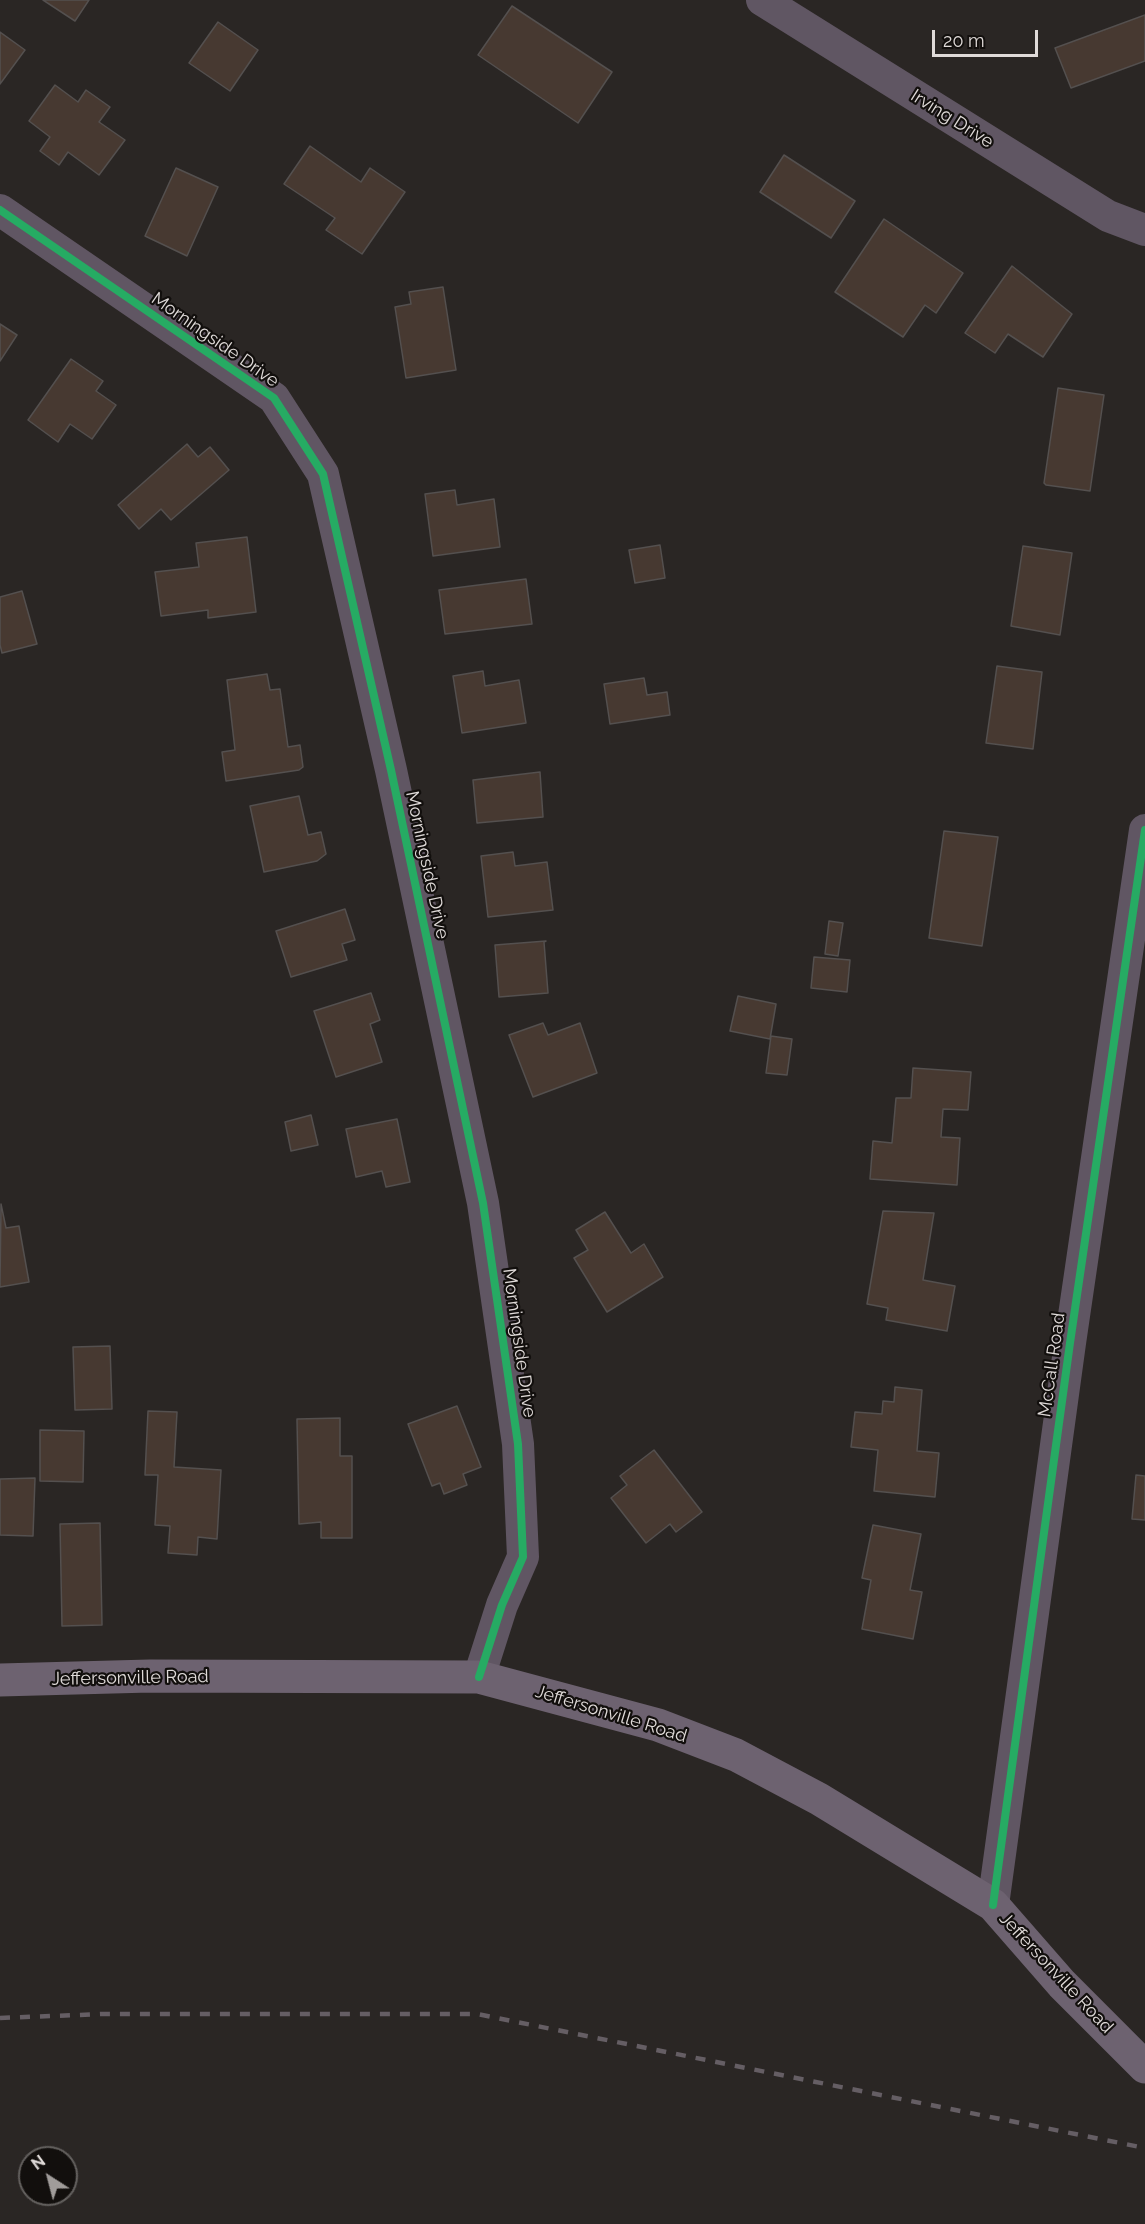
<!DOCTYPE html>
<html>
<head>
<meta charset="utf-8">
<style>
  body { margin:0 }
  #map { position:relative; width:1145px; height:2224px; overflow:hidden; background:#2a2624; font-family:Raleway,sans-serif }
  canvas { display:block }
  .north { position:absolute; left:18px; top:2146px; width:60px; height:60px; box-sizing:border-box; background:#120f0d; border:2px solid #64615f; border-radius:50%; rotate:324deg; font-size:16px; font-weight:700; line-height:24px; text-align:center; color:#e0dbd9 }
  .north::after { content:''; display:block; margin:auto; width:21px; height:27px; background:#a09c9a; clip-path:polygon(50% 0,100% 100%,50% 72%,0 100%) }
  .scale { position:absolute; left:932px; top:30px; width:106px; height:27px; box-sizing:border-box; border:3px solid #e0dbd9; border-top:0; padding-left:8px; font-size:18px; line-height:21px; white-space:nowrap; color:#e0dbd9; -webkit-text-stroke:4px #120f0d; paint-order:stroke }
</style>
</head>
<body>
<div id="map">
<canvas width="1145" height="2224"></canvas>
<div class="north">N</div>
<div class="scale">20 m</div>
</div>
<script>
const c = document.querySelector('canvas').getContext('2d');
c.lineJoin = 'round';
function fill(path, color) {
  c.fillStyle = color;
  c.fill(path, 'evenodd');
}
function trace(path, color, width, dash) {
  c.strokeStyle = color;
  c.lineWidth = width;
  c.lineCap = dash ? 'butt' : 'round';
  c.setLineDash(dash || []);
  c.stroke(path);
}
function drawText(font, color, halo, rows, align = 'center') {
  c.font = font + ' Raleway,sans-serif';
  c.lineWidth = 4.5;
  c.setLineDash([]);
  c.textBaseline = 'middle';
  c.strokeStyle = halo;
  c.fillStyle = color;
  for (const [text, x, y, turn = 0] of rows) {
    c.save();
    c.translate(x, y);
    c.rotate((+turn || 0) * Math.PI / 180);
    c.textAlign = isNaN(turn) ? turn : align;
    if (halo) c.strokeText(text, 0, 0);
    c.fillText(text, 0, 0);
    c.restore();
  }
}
const building = new Path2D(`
  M43,0H89L75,21Z
  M512,6L612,72L578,123L478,55Z
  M1145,15V61L1071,88L1055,48Z
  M218,22L258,50L230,91L189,63Z
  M0,32L25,50L0,84Z
  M55,85L78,102L86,90L110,107L99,122L125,140L99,175L68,152L59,165L40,151L50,137L29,121Z
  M310,146L361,182L370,168L405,192L362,254L326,230L335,218L284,184Z
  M784,155L855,201L831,238L760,192Z
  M176,168L218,187L187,256L145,236Z
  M884,219L963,273L936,313L925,305L903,337L835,292Z
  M1012,266L1072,314L1043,357L1008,334L995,353L965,333Z
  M443,287L456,370L406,378L395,307L411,304L409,292Z
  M0,324L17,335L0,361Z
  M71,359L103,381L96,391L116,405L92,439L70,424L58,442L28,420Z
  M1058,388L1104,395L1090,491L1046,485L1044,483Z
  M187,444L198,457L210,447L229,470L171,520L161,509L139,529L118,505Z
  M455,490L457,505L494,499L500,547L433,556L425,494Z
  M247,537L256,612L208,618V610L161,616L155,572L199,567L196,543Z
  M660,545L665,578L635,583L629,550Z
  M1023,546L1072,553L1060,635L1011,626Z
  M526,579L532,624L445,634L439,590Z
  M22,591L37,644L2,653L0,645V597Z
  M997,666L1042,672L1033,749L986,743Z
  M483,671L485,686L519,680L526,723L462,733L453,676Z
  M267,674L270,690L280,689L288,747L300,745L303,767L299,770L226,781L222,752L235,750L227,680Z
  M644,678L647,695L667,692L670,715L610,724L604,684Z
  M540,772L543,817L477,823L473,780Z
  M299,796L308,835L321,832L326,854L317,861L264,872L250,806Z
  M944,831L998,837L982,946L929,938Z
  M513,852L515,866L547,862L553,910L488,917L481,856Z
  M345,909L355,940L342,944L347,960L291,977L276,931Z
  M829,921L843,923L838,956L825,954Z
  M546,941L544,942L548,993L499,997L495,945Z
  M814,957L850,960L847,992L811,988Z
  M371,993L380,1020L370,1024L382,1062L336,1077L314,1011Z
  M738,996L776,1004L770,1039L730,1031Z
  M543,1023L548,1035L580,1023L597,1073L533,1097L509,1035Z
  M771,1036L792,1039L787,1075L766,1073Z
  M913,1068L971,1072L968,1110L943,1109L941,1137L960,1138L957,1185L870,1179L873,1141L892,1143L896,1098H911Z
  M311,1115L318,1145L291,1151L285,1122Z
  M397,1119L410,1182L386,1187L382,1171L356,1177L346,1129Z
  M1,1204L6,1228L19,1226L29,1282L0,1287Z
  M883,1211L934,1213L923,1280L955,1286L947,1331L886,1320L888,1308L867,1304Z
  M605,1212L631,1253L644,1244L663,1277L607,1312L574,1258L588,1250L576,1230Z
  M110,1346L112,1409L75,1410L73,1347Z
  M895,1387L922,1390L917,1451L939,1453L935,1497L874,1491L878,1450L851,1447L855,1412L882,1414L883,1401L894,1402Z
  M457,1406L481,1467L463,1474L467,1485L444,1494L440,1483L432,1486L408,1424Z
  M148,1411L177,1412L174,1467L221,1470L217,1539L198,1537L197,1555L168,1553L170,1526L155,1525L158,1475H145Z
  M340,1418V1456H352V1538H321V1522L299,1524L297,1419Z
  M40,1430L84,1431L83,1482L40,1481Z
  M654,1450L702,1512L676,1532L670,1524L646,1543L611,1498L627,1485L620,1476Z
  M1136,1475L1145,1476V1520L1132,1519Z
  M35,1478L33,1536L0,1535V1479Z
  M100,1523L102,1625L62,1626L60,1524Z
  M873,1525L921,1534L910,1590L922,1592L913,1639L862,1629L871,1580L862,1578Z`);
fill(building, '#473931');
trace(building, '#54504f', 1.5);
trace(new Path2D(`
  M762,0L1108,216L1145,230
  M0,210L274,398L323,474L391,770L483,1203L518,1444L523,1557L502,1605L479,1677
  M993,1905L1070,1343L1145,830`), '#605663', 32);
trace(new Path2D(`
  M0,1680L150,1676L479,1677L658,1725L736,1755L819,1799L993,1905L1062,1984L1145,2067`), '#6d6270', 33);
trace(new Path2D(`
  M0,2018L103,2014H477L1145,2148`), '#655e64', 4.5, [10, 10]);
trace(new Path2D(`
  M0,210L274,398L323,474L391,770L483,1203L518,1444L523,1557L502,1605L479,1677
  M993,1905L1070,1343L1145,830`), '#26ab63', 8);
drawText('18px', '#e0dbd9', '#120f0d', [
  ["Irving Drive",952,119,32],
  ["Morningside Drive",215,340,35],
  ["Morningside Drive",427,865,78],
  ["Morningside Drive",519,1343,82],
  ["McCall Road",1052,1365,-82],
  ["Jeffersonville Road",130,1678,-1],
  ["Jeffersonville Road",611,1714,17],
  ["Jeffersonville Road",1056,1973,47]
]);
</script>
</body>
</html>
